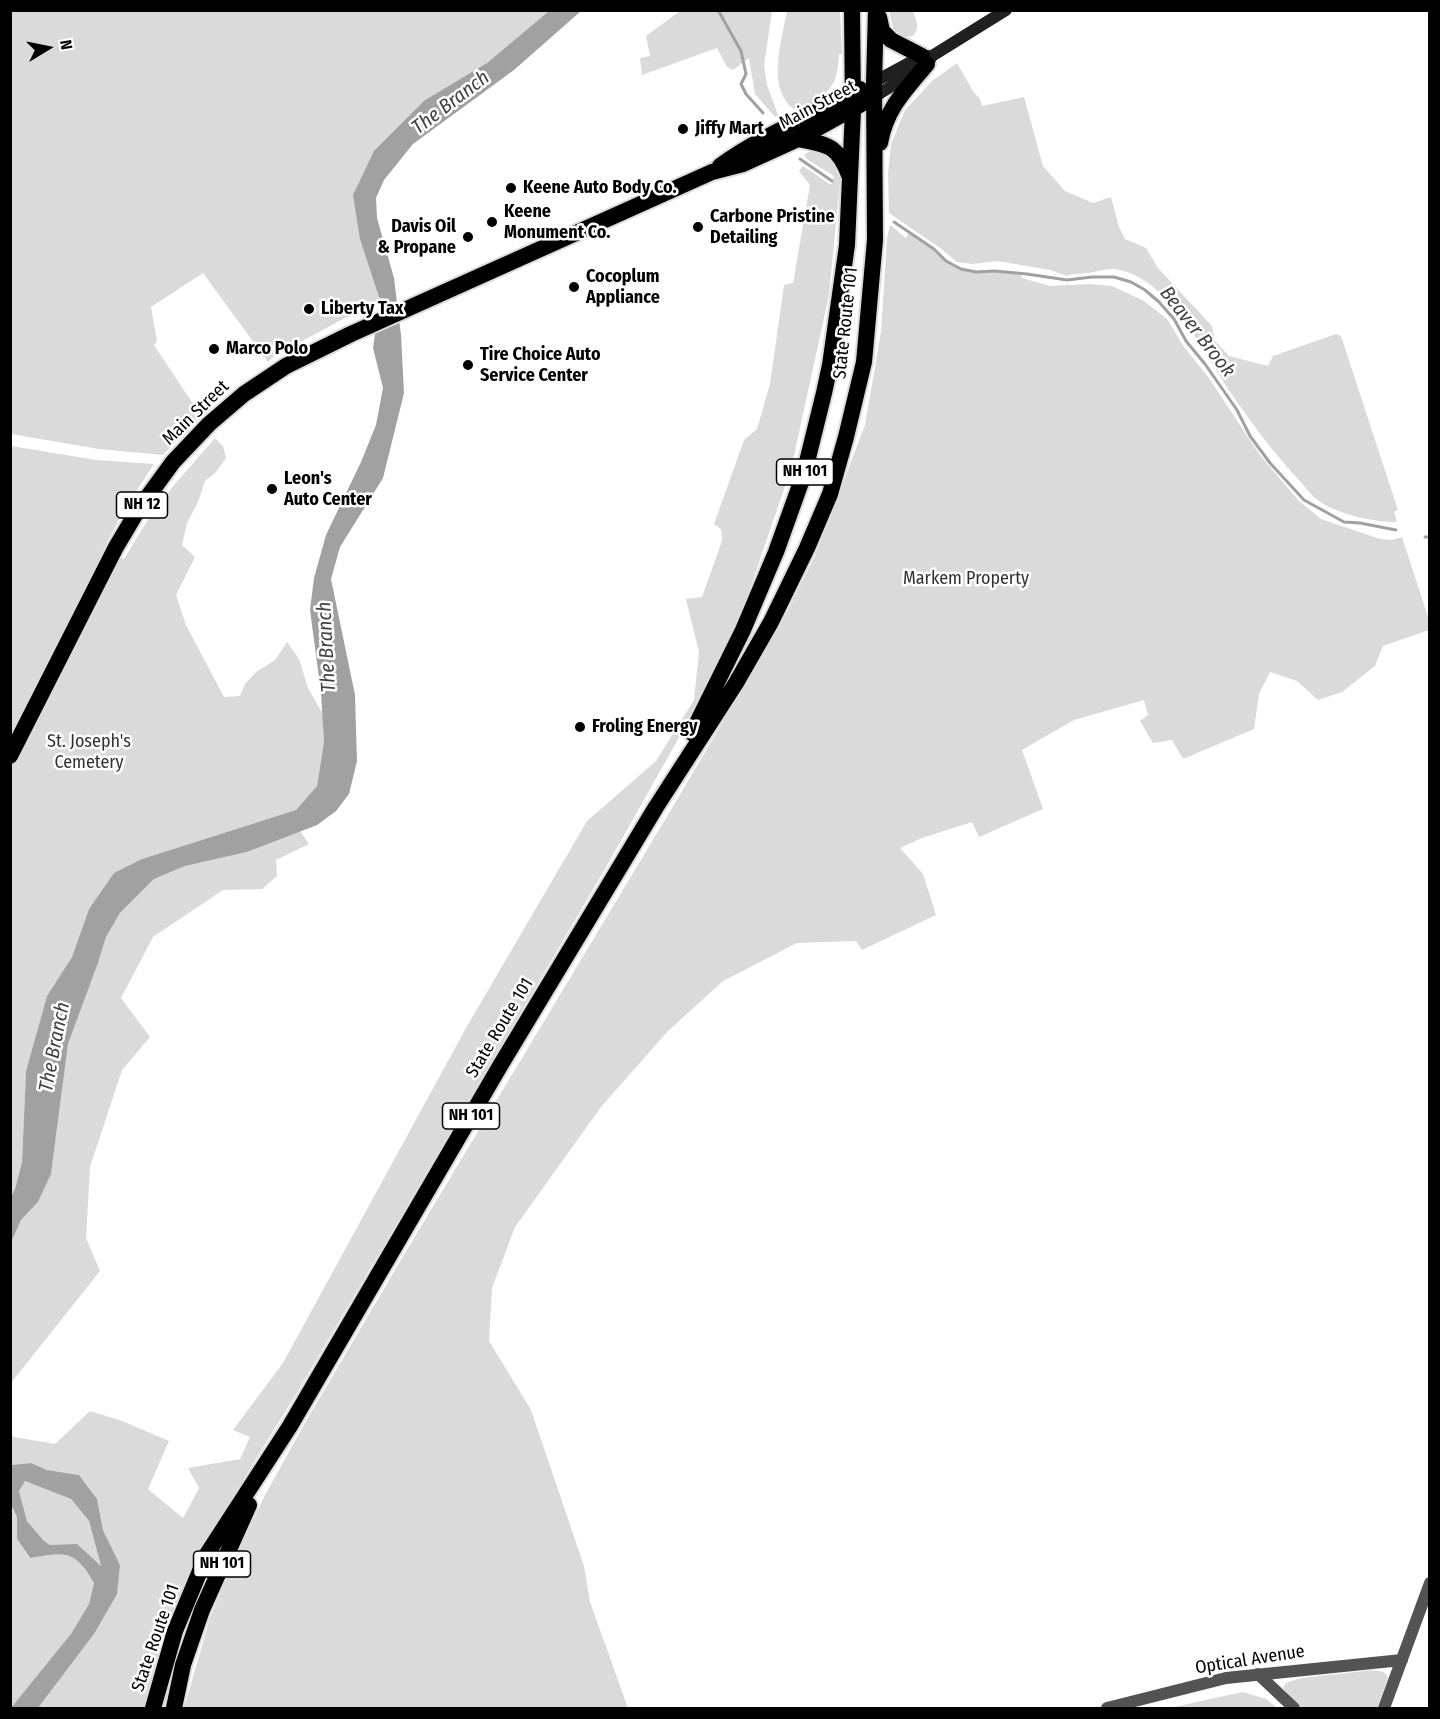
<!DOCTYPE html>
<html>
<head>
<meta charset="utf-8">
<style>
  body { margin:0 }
  #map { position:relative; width:1440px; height:1719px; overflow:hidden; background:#fff; font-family:"Fira Sans Condensed",sans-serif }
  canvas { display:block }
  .frame { position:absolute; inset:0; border:12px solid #000; pointer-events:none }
  .north { position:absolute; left:18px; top:18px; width:60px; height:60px; -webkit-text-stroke:4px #fff; paint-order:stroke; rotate:80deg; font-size:16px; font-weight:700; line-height:24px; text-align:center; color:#000 }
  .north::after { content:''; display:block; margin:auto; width:21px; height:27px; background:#000; clip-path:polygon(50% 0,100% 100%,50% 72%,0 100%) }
</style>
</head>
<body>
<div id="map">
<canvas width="1440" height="1719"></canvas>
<div class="frame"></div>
<div class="north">N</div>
</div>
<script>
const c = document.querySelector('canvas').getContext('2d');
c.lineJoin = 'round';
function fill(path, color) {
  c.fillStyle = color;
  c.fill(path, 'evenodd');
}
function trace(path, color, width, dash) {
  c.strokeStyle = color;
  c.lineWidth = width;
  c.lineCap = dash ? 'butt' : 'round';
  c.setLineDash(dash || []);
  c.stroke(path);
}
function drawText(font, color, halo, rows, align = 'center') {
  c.font = font + ' "Fira Sans Condensed",sans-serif';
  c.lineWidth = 5;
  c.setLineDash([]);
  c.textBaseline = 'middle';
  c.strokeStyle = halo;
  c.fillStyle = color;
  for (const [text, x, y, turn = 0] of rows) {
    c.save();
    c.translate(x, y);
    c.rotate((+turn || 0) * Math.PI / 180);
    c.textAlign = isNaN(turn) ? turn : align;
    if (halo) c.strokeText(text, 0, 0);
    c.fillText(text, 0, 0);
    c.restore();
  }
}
fill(new Path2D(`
  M10,11H549L487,63L425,100L353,195L380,300V304L345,318L274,356L268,362L203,273L151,307L157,341L154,345L199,413L200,417L163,455L99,449L11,434Z
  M680,11H772L764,65L767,85L778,115L775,117L755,94L749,58L733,70L727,67L717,48L642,75L640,58L650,56L646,36Z
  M787,11H840L842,54H839C838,73 836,85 821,97C816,101 809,106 804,107C800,108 797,108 794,109C766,89 782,39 787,11Z
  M889,11H913C916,21 921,27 913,36L904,37L894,31Z
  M957,63L973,91L980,99L982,106L1024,97L1043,166L1065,191L1093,203L1111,197L1119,227L1125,239L1146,248L1158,268L1212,326L1215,341L1229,356L1268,366L1273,356L1336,334L1341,336L1398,510L1394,512L1397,522C1374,522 1339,515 1319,501C1311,496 1304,485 1297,478C1274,453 1252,424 1233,396C1205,356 1171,281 1120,270C1109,267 1100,271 1089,273C1082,274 1074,273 1067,276L1050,270L997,261L972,264L957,262L940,248L889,213L888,174L891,144L905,110L932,81Z
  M822,150L831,153L841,172L829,295L791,469L745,603L699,702L605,869L298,1391L233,1496L198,1565L147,1708H38L94,1634L120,1565L103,1530L97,1499L79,1475L47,1470L31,1463L11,1465L10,1435L14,1437L55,1444L90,1411L122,1421L169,1441L148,1489L183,1518L199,1488L188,1468L240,1459L250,1437L233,1430L283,1363L466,1028L587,821L656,761L694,700L699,652L686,599L702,597L722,541L721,529L714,524L744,440L757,429L770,384L784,285L793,283L810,185L799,171L803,166L831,185L834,176L808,160L804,155L811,151Z
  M890,225L906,238L909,232L934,249L946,261L961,269L976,272L1021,273L1022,278L1050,286L1089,284L1112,286L1144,301L1167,319L1184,347L1209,378L1259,454L1299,501L1321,519L1380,539L1392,540L1402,537L1428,617L1429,630L1383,646L1375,666L1342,692L1318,700L1297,681L1270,672L1259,694L1254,729L1183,759L1172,740L1153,743L1140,721L1148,715L1144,700L1074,720L1022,750L1043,809L979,837L972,822L922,838L900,848L923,874L936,915L862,950L856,941L797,943L723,981L667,1032L601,1107L515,1227L492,1288L489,1341L531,1410L584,1566L590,1602L628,1708H184L210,1618L234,1561L265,1495L306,1421L405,1253L675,803L783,620L815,556L865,425L881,332L887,238Z
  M215,438L223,446L226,458L216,472L205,481L198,502L187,523L182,545L195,557L176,595L186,625L224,697L240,696L245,684L256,672L275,660L287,642L299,659L308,688L323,714L324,742L317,786L296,810L142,859L114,874L89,909L72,957L47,996L26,1071L22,1162L15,1189L11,1197V446L96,460L154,464L124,510L102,552L124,559L147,521L174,485Z
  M300,831L309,844L276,860L277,876L262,889L223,890L153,937L121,998L150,1037L122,1070L90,1167L86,1238L100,1271L11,1383L10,1242L21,1220L38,1202L51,1174L68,1044L98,963L106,937L120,913L154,879L185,866L247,852Z
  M25,1481L71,1499L89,1521L101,1567L95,1562L60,1545H50L44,1541L27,1521L19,1491Z
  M10,1505L17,1517V1539L29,1558C68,1552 72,1548 94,1583L89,1604L71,1634L23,1696L11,1708Z
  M1373,1670L1384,1672L1388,1678L1377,1708H1302L1292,1699L1283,1688L1286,1683L1301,1678Z
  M1243,1692L1266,1699L1277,1708H1169Z`), '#dadada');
fill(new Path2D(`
  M549,11H581L514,70L413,144L384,180L376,198L377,218L394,278L401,335L404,393L383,478L340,547L331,579L355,695L357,761L349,794L336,811L317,825L247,852L185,866L154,879L120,913L106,937L98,963L68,1044L51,1174L38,1202L21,1220L11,1242V1197L15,1189L22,1162L26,1071L47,996L72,957L89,909L114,873L142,859L296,810L317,786L324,742L321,693L310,610L314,578L326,535L361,462L376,425L383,388L373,348L380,300L360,239L353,195L374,151L425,100L487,63Z
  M31,1463L47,1470L79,1475L97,1499L103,1530L120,1565L117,1594L94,1634L38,1708H11L71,1634L89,1604L94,1583C74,1549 66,1552 30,1558L17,1539V1517L11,1505V1465ZM25,1481L71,1499L89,1521L101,1566L77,1544L50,1545L44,1541L27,1521L19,1491Z`), '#a1a1a1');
trace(new Path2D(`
  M718,10L741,51L746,74L741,84L746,94L763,113
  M800,159L832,181
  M894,222L934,249L946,261L961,269L976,272L995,271L1027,274L1067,280L1092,277H1114L1131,282L1145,290L1159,302L1174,319L1186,341L1205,364L1237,410L1250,436L1270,463L1304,500L1344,522L1360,523L1396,530
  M1425,537H1430`), '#a1a1a1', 3);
const trunk = new Path2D(`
  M879,17L882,31L891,40L922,56
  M798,139C828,144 838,146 849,175
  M880,143C886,109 905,90 927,64
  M720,166C763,135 814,115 860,89
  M692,733L743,630L776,552L804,474L824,393L830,365L847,245L853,110L852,10
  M10,756L116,547L138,510L173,462L209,424L244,394L286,366L351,334L712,172L743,164L798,139L874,97
  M153,1708L175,1631L207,1554L290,1426L500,1066L656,807L736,683L771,622L807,548L830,494L846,437L864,362L875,240L874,82L876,10
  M174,1708L183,1665L202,1610L249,1505`);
trace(trunk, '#dbdbdb', 20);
trace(new Path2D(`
  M1258,1674L1294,1708
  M1107,1708L1226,1678L1402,1660
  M1384,1708L1430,1583`), '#535353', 12);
trace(new Path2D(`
  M874,82L922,56H928
  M874,97L927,64L932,56L1006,10`), '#202020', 12);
trace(trunk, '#000', 16);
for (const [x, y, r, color] of [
  [683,129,6,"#000"],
  [511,188,6,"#000"],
  [492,222,6,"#000"],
  [698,227,6,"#000"],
  [468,237,6,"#000"],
  [574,287,6,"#000"],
  [309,309,6,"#000"],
  [214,349,6,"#000"],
  [468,365,6,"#000"],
  [272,489,6,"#000"],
  [580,727,6,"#000"]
]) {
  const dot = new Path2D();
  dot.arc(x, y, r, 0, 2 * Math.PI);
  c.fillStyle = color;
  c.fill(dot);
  trace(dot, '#fff', 2);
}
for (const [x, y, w] of [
  [805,472,57],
  [142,505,51],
  [471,1116,57],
  [222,1564,57]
]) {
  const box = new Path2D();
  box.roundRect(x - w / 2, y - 13, w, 26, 4.5);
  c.fillStyle = '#fff';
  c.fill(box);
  trace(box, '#000', 1.5);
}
drawText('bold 16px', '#000', null, [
  ["NH 101",805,472],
  ["NH 12",142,505],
  ["NH 101",471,1116],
  ["NH 101",222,1564]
]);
drawText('18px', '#000', '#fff', [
  ["Main Street",818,105,-28],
  ["State Route 101",846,323,-84],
  ["Main Street",196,413,-44],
  ["State Route 101",500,1028,-59],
  ["State Route 101",156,1638,-71],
  ["Optical Avenue",1250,1660,-9]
]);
drawText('bold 18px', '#000', '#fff', [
  ["Jiffy Mart",695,129],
  ["Keene Auto Body Co.",523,188],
  ["Keene",504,212],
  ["Monument Co.",504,233],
  ["Carbone Pristine",710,217],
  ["Detailing",710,238],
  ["Davis Oil",456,227,"right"],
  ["& Propane",456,248,"right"],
  ["Cocoplum",586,277],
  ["Appliance",586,298],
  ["Liberty Tax",321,309],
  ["Marco Polo",226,349],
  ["Tire Choice Auto",480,355],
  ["Service Center",480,376],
  ["Leon's",284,479],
  ["Auto Center",284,500],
  ["Froling Energy",592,727]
], 'left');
drawText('18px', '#313131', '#fff', [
  ["Markem Property",966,579],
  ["St. Joseph's",89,742],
  ["Cemetery",89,763]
]);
drawText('italic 20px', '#424242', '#fff', [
  ["The Branch",451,103,-37],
  ["Beaver Brook",1197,332,52],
  ["The Branch",327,647,-93],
  ["The Branch",55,1047,-79]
]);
</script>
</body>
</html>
